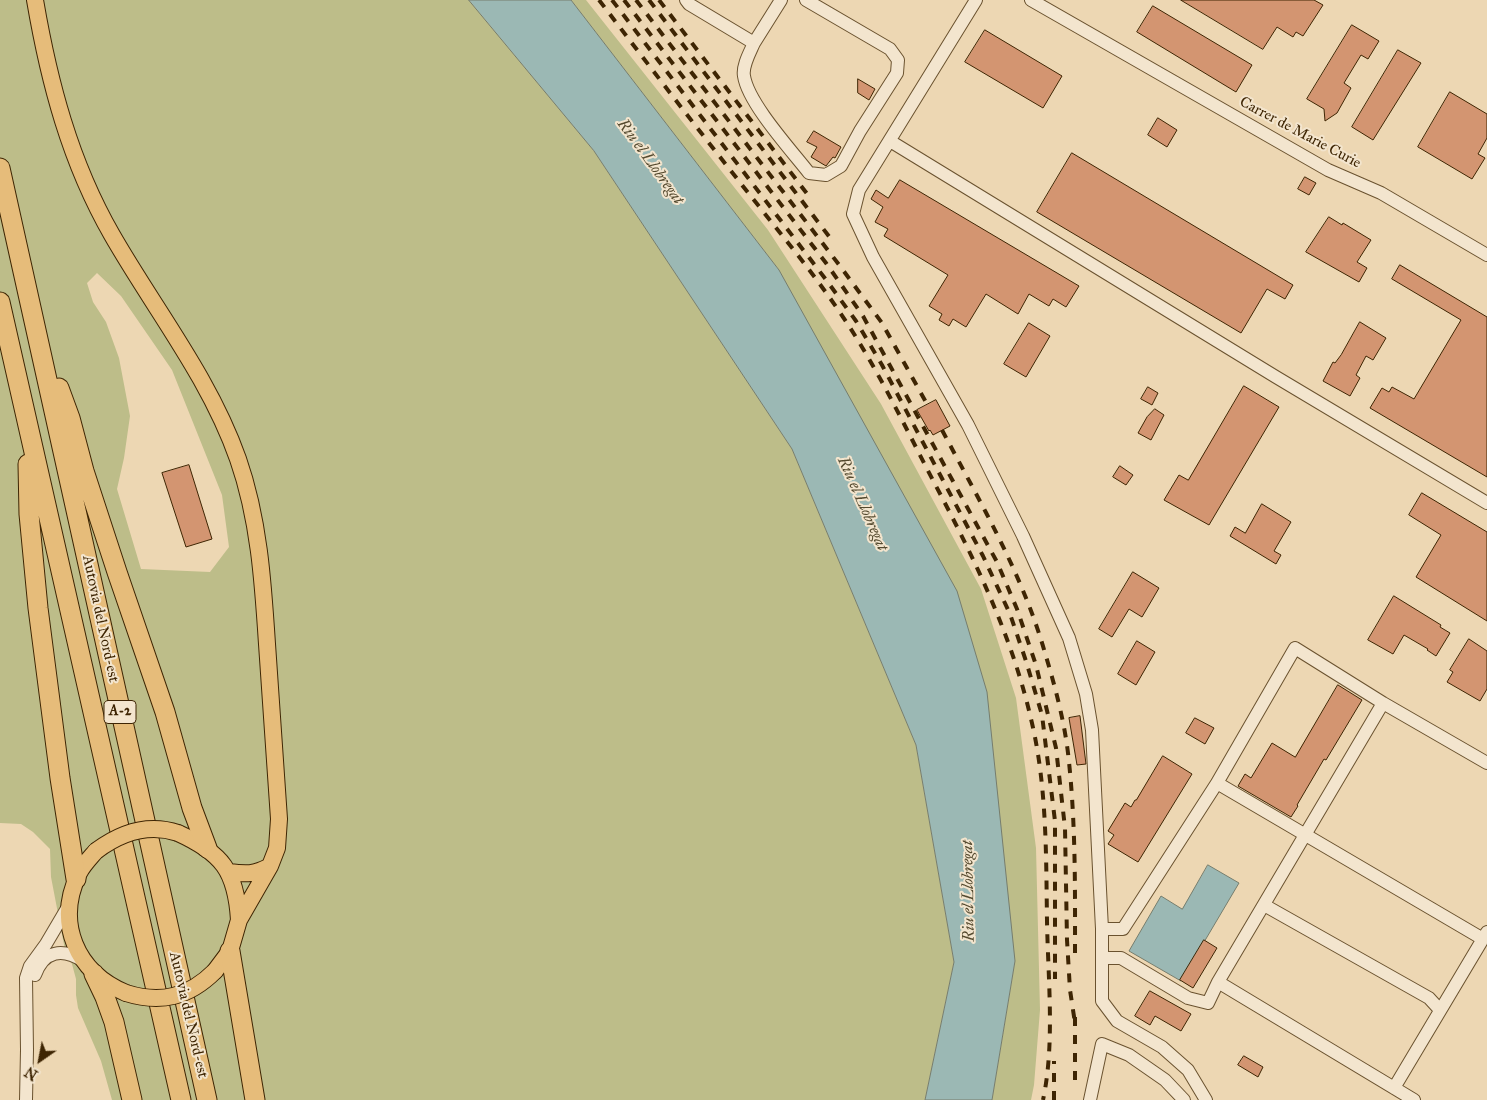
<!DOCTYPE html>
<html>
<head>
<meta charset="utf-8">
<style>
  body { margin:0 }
  #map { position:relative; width:1487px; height:1100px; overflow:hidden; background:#edd7b3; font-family:"IM FELL Great Primer",serif }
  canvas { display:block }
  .north { position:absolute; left:15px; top:1035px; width:50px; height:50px; -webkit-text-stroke:4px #f3e5ce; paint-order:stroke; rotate:213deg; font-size:14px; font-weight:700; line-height:20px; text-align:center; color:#3e2503 }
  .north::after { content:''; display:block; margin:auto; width:18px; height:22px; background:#3e2503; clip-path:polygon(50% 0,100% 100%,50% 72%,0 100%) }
</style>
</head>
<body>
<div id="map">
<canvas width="1487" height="1100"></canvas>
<div class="north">N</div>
</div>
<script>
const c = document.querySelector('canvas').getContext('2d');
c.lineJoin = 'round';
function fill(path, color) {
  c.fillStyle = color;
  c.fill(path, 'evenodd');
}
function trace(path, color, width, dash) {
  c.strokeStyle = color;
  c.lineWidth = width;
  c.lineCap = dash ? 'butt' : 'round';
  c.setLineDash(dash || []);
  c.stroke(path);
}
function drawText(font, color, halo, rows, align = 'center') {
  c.font = font + ' "IM FELL Great Primer",serif';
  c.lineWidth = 4;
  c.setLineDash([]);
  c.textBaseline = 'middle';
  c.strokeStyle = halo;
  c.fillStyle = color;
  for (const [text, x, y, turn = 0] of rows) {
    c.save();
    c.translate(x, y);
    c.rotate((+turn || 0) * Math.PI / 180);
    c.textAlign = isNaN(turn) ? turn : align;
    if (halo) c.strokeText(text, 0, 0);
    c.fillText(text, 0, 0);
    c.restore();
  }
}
fill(new Path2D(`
  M0,0H469L594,151L792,449L916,745L954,962L925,1100H112L101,1061L78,1008L76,995V979L72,964L65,950L51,877L50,849L33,832L21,824L0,823ZM97,273L121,296L172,370L222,495L229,547L210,572L141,569L117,489L124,458L130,416L119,358L106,322L93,302L87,283Z
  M571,0H586L768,230L881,404L981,589L1016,698L1036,848L1040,1010L1034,1085L1031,1100H992L1015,961L779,270Z`), '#bdbd89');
const water = new Path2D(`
  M469,0H571L779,270L957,591L987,692L1015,961L992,1100H925L954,962L916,745L792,449L594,151Z
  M1208,865L1239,883L1181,981L1129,951L1161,896L1182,909Z`);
fill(water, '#9bb8b4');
trace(water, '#767d6d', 1);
const building = new Path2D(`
  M1181,0H1314L1323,5L1303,36L1296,32L1293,37L1277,27L1263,49Z
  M1153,6L1252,65L1236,92L1137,32Z
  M1352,25L1379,41L1368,59L1361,55L1344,83L1351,88L1337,113L1325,121L1324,109L1307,99Z
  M985,30L1062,76L1043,108L965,62Z
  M1398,50L1421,63L1373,140L1352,127Z
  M858,79L875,89L869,100L858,93Z
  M1450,92L1487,114V138L1478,154L1485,158L1472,179L1418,147Z
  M1158,118L1177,130L1167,147L1148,135Z
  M814,131L841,147L835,158L833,157L826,166L811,157L817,147L807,142Z
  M1072,153L1293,285L1285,299L1267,289L1241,333L1037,212Z
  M1305,177L1316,183L1309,195L1298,189Z
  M900,180L1079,286L1066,307L1053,299L1049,306L1029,294L1018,314L986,294L966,327L953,319L949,326L939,320L942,314L929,306L948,275L884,236L888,229L875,222L883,207L871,199L876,190L888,198Z
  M1329,217L1342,225L1343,223L1371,240L1357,262L1367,268L1359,282L1306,252Z
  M1400,265L1487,317V477L1370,408L1382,388L1389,392L1392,387L1414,399L1461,320L1392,279Z
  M1360,322L1386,338L1373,360L1366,356L1356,375L1360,378L1350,396L1323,381L1333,362L1335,363L1341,355Z
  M1029,323L1050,336L1026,377L1004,364Z
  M1244,386L1279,407L1209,525L1164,500L1179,475L1188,480Z
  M1148,387L1158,393L1152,405L1141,399Z
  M936,400L950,426L933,435L930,430L929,431L917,410Z
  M1155,409L1164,415L1151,440L1138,433L1147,417Z
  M189,465L212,539L186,547L162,473Z
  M1120,466L1133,475L1126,485L1113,477Z
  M1422,493L1487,532V621L1416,577L1441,535L1409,515Z
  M1262,504L1291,522L1274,551L1281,555L1276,564L1230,536L1235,527L1245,533Z
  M1133,572L1159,588L1142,617L1129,609L1112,637L1099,629Z
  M1394,596L1441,625L1440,627L1450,633L1436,656L1427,650L1428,649L1404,635L1393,654L1368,640Z
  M1469,639L1487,651V689L1480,701L1447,682L1453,672L1450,670Z
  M1137,641L1155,652L1136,685L1118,674Z
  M1338,685L1362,700L1326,760L1324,759L1297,805L1298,806L1291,817L1238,786L1245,774L1251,778L1272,743L1295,757Z
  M1080,716L1086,764L1077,765L1069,718Z
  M1195,718L1214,728L1205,744L1186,733Z
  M1163,756L1192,774L1138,862L1108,844L1114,835L1108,831L1125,803L1131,807L1135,800H1136Z
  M1204,940L1217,948L1193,988L1180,980Z
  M1150,991L1191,1014L1181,1031L1155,1016L1150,1025L1135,1016Z
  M1244,1056L1263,1067L1258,1077L1238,1065Z`);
fill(building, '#d39571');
trace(building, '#3e2503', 1);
const minor = new Path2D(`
  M686,0L689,4L754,43C750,52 742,66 744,76C748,103 791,150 809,173L826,175L841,166L860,131L897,73L898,60L890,49L806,0
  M976,0L859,190L853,214L873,257L968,425L1023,536L1069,638L1086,694L1092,730L1102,929V1001L1117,1021L1162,1047L1188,1070L1206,1100
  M1031,0L1328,170L1381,193L1487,255
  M754,43L781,0
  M890,141L1276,377L1487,503
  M1217,783L1483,939
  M1264,905L1429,998L1440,1010
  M1102,929H1123L1217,783L1295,648L1383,703L1487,763
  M1102,958H1121L1188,998L1208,1003L1218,982L1383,703
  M35,975C44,950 63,948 83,961
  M1218,982L1414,1100
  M1394,1088L1487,932
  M26,1100L27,1050L26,978L30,966L46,944L69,905
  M1090,1100L1102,1044L1129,1055L1165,1080L1184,1100`);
const major = new Path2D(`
  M35,0C49,82 70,162 112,235C155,310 209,377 238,459C259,519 263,582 267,644C271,702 275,761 279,819L277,848L270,866L239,920L230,951L215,971
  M178,833C222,853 236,871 239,920
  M96,851C90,858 83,865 79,873C55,923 76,972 126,993
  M228,872C246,874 254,875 270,866`);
const highway = new Path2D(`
  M0,168L207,1100
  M0,302L181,1100
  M59,388L70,418L84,471L117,572L165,712L192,808L207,848
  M28,464L29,514L38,608L60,778L76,879
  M230,951L255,1100
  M94,974L105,997L114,1022L132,1100`);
trace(minor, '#6a522f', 14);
trace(major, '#3e2503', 18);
trace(highway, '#3e2503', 21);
trace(minor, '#f3e5ce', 12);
trace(major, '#e6bc7a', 16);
trace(highway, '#e6bc7a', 19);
trace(new Path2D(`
  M599,0C644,59 689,118 735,176C773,225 813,271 847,323C881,375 907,431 936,486C975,560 1012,636 1031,719C1047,785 1046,854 1047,921C1048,979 1055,1044 1043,1100
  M612,0L827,281L856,321L882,365L983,556L1010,614L1026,661L1042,715L1055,821V979
  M624,0L826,263L863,316L997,562L1017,609L1036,665L1056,748L1065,828L1067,940L1070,990L1075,1023
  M636,0L840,266L882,323L927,404
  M649,0L834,243
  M659,0L808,195
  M942,430C980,502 1023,575 1045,653C1055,686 1064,720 1068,753C1076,822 1075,892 1075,962
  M1075,1017V1084
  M1054,1100V1061`), '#3e2503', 4, [9, 9]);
const majorBridge = new Path2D(`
  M96,851C120,833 148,823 178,833
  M126,993C161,1004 189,997 215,971`);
trace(majorBridge, '#3e2503', 18, []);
trace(majorBridge, '#e6bc7a', 16);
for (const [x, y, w] of [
  [120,712,32]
]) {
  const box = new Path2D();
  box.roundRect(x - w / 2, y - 11.5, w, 23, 4);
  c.fillStyle = '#f3e5ce';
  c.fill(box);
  trace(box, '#3e2503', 1);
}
drawText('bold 14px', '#3e2503', null, [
  ["A-2",120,712]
]);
drawText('15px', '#3e2503', '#f3e5ce', [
  ["Carrer de Marie Curie",1300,133,28],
  ["Autovia del Nord-est",100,619,78],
  ["Autovia del Nord-est",188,1015,77]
]);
drawText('italic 16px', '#554a2f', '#f3e5ce', [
  ["Riu el Llobregat",650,162,54],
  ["Riu el Llobregat",862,504,66],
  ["Riu el Llobregat",969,891,-91]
]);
</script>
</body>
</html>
